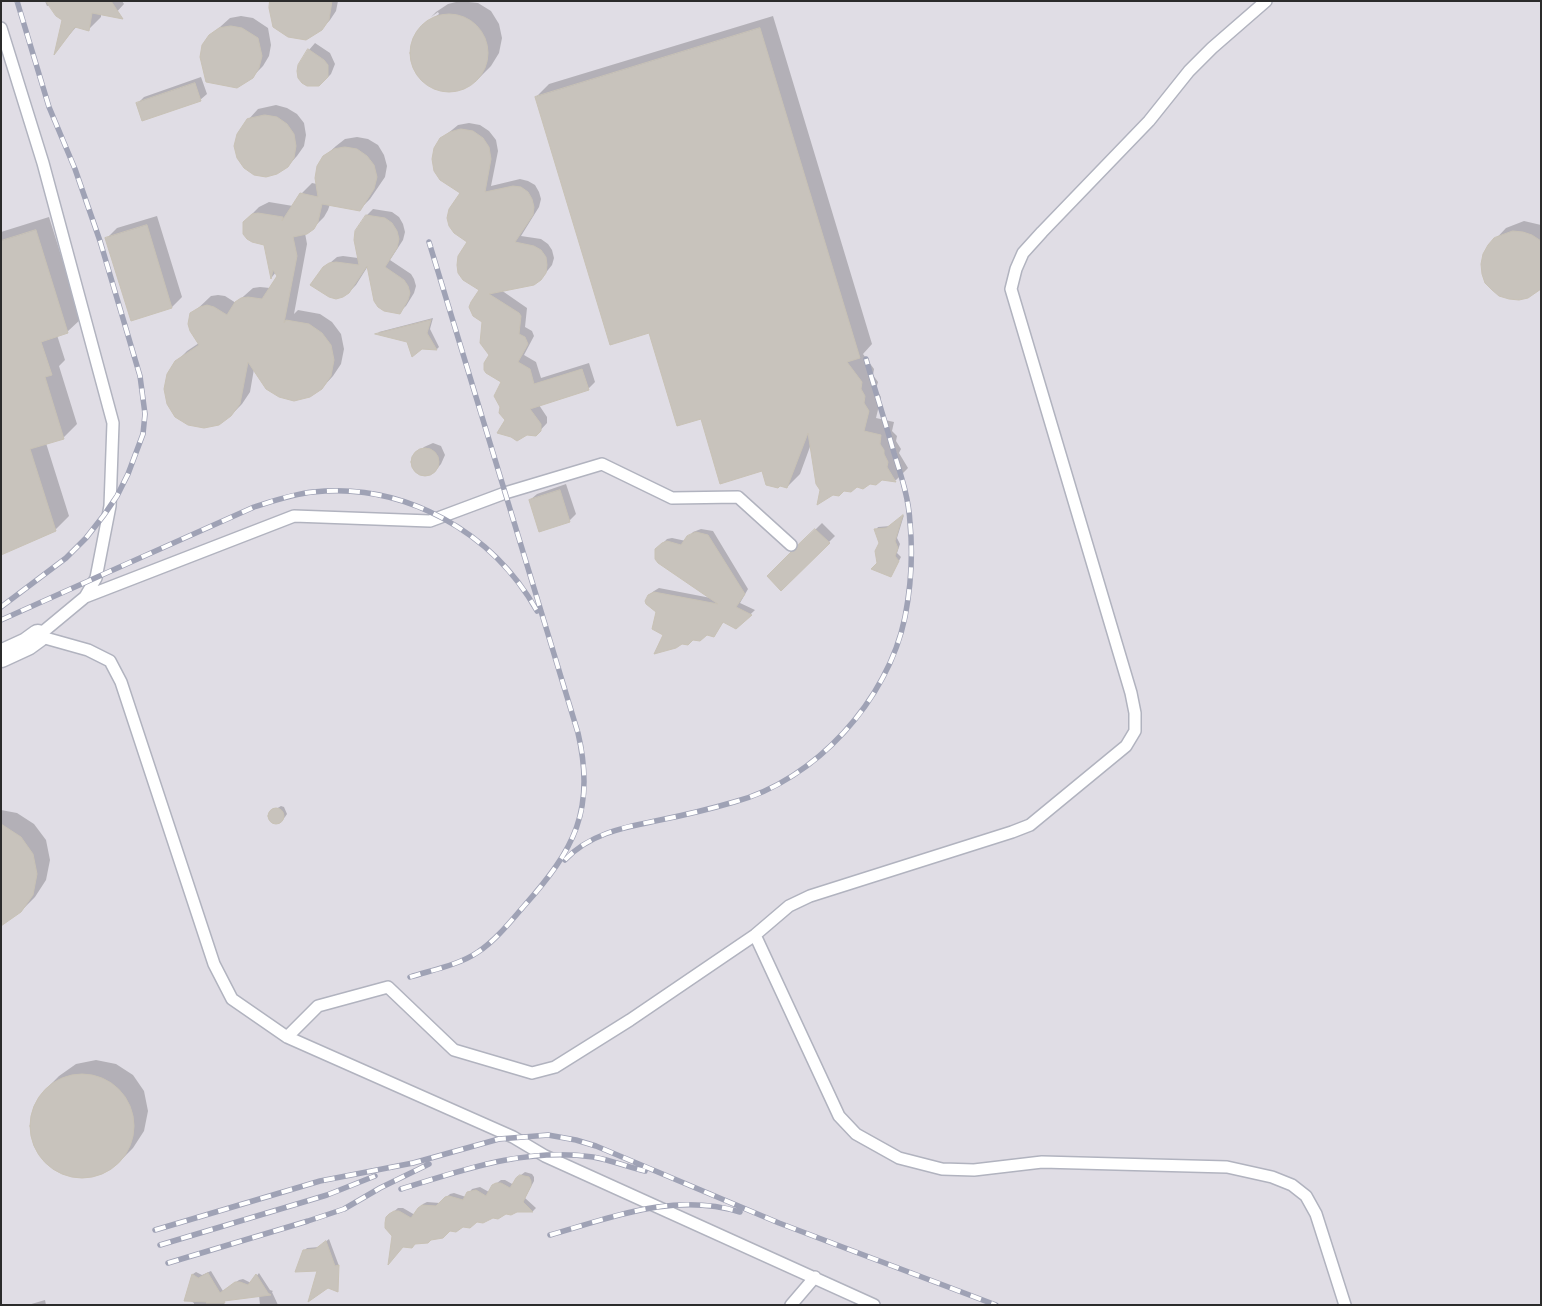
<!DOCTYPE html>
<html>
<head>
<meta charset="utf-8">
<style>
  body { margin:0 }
  #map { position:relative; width:1542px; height:1306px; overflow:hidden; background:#ede6dd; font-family:Figtree,sans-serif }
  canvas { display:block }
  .frame { position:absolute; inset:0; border:2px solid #2b2b2b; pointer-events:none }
</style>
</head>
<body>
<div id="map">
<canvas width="1542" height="1306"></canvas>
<div class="frame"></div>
</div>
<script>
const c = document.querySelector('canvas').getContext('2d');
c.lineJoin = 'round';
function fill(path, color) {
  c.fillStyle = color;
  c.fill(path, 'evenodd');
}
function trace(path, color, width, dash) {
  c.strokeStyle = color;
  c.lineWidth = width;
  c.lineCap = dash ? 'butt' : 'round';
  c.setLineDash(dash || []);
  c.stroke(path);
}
fill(new Path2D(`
  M1,1H1541V1305H1Z`), '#e0dde5');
fill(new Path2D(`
  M45,1H122L124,4L113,16L101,14V17L89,29L77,26L56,50L64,20L50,5L47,6Z
  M272,1H338L336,11L330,20L321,29Z
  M460,1L478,3L491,11L499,24L502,38L499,53L491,66L477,80L464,89L449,92L435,89L422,81L414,68L410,54L413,39L428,20V22L439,14L438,12L431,17L436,12L448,4Z
  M241,16L253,18L268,28L271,45L269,56L263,66L252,77L210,36L230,18Z
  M773,16L872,344L863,354L874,369L873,375L878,382L876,389L881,397L876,418L894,422L892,431L897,436L896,441L901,449L899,453L908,468L896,480L881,479L856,486L822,490L811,444L800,474L787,487L762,470L702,417L650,331L536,97L549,84Z
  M315,43L330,53L335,64L331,74L324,81L313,86L309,50Z
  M201,77L207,94L200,100L138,103L144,97Z
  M276,105L287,108L297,114L304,123L306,135L304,146L297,156L287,167L248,120L258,109Z
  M469,123L480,125L489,131L496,140L498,151L491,186L520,179L528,181L535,185L539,192L541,199L539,207L521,236L541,239L548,244L552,250L554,258L552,265L540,280L501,290L527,308L525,327L532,331L534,336L524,355L536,362L541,378L589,363L595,382L588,389L539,405L547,417V423L536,435L506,420L502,382L490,355L484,321L481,290L469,242L462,193L441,139L458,125Z
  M357,137L368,139L378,145L384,155L387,166L385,177L370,199L359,210L330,204L328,210L324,217L313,228L305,233L307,244L294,314L298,310L320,314L332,322L341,334L344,349L341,364L333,376L322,388L254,369L250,392L242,404L231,415L176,362L187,351L199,343L192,314L211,296L218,295L225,296L236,303L253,288L260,287L270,288L278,276L276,272L272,277L265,244L248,218L259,207L269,202L293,206L301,194L312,183L317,184L324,157L336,146L345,139Z
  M373,209L392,212L399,217L403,224L405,232L403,240L390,260L411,274L414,279L416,286L414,293L406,306L399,312L368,266L356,285L349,292L324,268L337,257L343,256L358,258L367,215Z
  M157,216L182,297L172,307L107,238L117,228Z
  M49,217L81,319L67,332L57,335L65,360L59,366L77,424L63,438L46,443L69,516L55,530L1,554V232Z
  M1524,221L1541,225V287L1489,246L1506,228Z
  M433,318L430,329L439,347L437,349L421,347L408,341L378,334L379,332Z
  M433,443L441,446L445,455L441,464L435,471L426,475L417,471L413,462L417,454L424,447Z
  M566,484L576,514L569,521L530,500L537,494Z
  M904,515L897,538L900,544L897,553L901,557L891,576L878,563L880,543L876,530L878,527L890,526Z
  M822,523L835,536L782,589L769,576Z
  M701,529L713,531L748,589L740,603L755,610L736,628L724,621L713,636L707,634L665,635L657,611L649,595L654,591L659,588L711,598L656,550L667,539L672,538L686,541L693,532Z
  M281,806L284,807L287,814L285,817L279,823L272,822L270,819L271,812Z
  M1,810L17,813L34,824L46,840L50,860L46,880L35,897L21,911L1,923Z
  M96,1060L116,1064L133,1075L144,1091L148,1111L144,1131L133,1148L119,1162L102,1174L82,1178L63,1174L46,1163L34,1146L30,1126L34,1106L45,1090L59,1076L76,1064Z
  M525,1172L532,1174L534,1177V1181L525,1198L536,1208L533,1211L506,1212L450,1230L394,1236L391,1214L398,1208H403L415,1215L423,1204L427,1202L440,1203L450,1194L454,1193L466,1197L472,1189L480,1187L489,1192L493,1186L501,1180H505L514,1185L517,1178Z
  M329,1239L339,1266L319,1270L304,1251L307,1248L319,1247Z
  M211,1271L223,1291L239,1280L243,1279L251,1283L259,1273L270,1290L273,1291L272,1292L278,1305H260L259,1295L222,1300L225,1305H194V1303L186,1298L193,1274L196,1272L202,1275Z
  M45,1300L46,1305H28Z`), '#0003');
const building = new Path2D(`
  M46,1H111L123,19L92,13L89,31L75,27L54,55L62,20L56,16Z
  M270,1H332L329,20L322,30L306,40L288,37L273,27L269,8Z
  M410 53a39 39 0 1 1 78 0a39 39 0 1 1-78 0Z
  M231,26L242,28L258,38L262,56L259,68L253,78L237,88L206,82L200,57L202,45L209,35L219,28Z
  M760,28L860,358L847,362L862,382L861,389L865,396L864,403L869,411L864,431L881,435L880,444L884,450V454L888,462L887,467L896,482L882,480L876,485L870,484L863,489L857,487L851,492L844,491L839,496L833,495L817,505L820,490L816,484L808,433L787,488L780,486L778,488L766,485L762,471L720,484L701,419L677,426L649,333L610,345L535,97Z
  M308,49L324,60L328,65V77L319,86H307L302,83L298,78L297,71L298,65Z
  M195,83L201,101L142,121L136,103Z
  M265,115L277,117L287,124L294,134L296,146L294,158L288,167L277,174L266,177L254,175L244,168L237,158L234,146L237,134L247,119Z
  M461,129L473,131L483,138L489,147L491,159L485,192L513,186L521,187L528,192L532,199L534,207L533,215L515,242L534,246L541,250L546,257L547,265L546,273L541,280L534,285L489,294L519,313L521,316L519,334L525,337L528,344L518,362L530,369L534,384L582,369L589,390L530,409L541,424V431L536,436L527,435L517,441L511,437L497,433L505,420L499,413L500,407L494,396L501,382L486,373L484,370V363L489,355L480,343L482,322L473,316L469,307L471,302L479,290L463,280L458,273L457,265L458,256L467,242L454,233L449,226L447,218L449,209L460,193L440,180L434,171L432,159L434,148L440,138L450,132Z
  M345,147L357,149L367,156L374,165L377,177L374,189L360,211L322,204L318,222L314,229L307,234L293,237L297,256L284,323L286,320L309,324L322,333L331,345L334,360L331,376L322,389L310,397L294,401L279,397L266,389L248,362L240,404L231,416L219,425L204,428L188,425L175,417L167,404L164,389L167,374L175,361L199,345L190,331L188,324L190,313L200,307L207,305L214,307L227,315L235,302L241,298L248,297L262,299L277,276L273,270L271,279L264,245L252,242L247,239L243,234V222L252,214L258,213L283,217L282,221L300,193L318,197L315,178L317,166L323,156L334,149Z
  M366,215L385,218L392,223L397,231L399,239L397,248L385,267L404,280L408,286L410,293L408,300L400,314L384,311L378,307L374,301L367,266L349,293L343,297L336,299L329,297L310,285L323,267L329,263L336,262L359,265L354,240L355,231Z
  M147,225L172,308L131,321L105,238Z
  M36,230L68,333L41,342L52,375L45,377L64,439L30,449L56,531L1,555V241Z
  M1513,231L1523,232L1532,235L1541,241V289L1528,298L1519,300L1509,299L1499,296L1492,290L1485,283L1482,274L1481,264L1483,254L1488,245L1494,238Z
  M431,320L427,333L437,350L422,349L412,357L407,342L375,334Z
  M411 462a14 14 0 1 1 28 0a14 14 0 1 1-28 0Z
  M560,490L570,522L539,532L529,500Z
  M903,515L895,541L898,548L895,556L899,561L891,577L871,569L877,563L875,551L879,543L874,529L886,528Z
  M815,529L830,543L781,591L767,576L791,552L796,550L798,545Z
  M696,532L708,535L745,594L736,607L752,615L736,629L723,622L714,637L707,635L700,641L693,640L688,645L682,644L676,648L654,654L663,635L652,629L656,612L646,604L645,601L648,595L654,592L718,604L658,563L655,559V549L662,543L667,541L681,545L687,536Z
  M268 816a8 8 0 1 1 16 0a8 8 0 1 1-16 0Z
  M1,824L21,837L33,854L37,874L33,895L21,912L1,926Z
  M30 1126a52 52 0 1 1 104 0a52 52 0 1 1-104 0Z
  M520,1175L529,1177L531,1181V1186L523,1202L533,1212H517L511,1215L506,1214L498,1219L493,1218L483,1223L477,1222L470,1228L463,1227L456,1232L450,1231L443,1238L431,1240L428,1243L415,1244L412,1248L403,1247L388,1265L392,1236L385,1228V1223L386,1217L389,1214L394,1211H399L411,1218L418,1208L422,1205L436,1206L445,1197L449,1196L463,1200L467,1192L476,1190L486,1196L492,1185L496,1183H501L510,1188L516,1178Z
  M326,1241L335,1266L339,1265L338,1292L328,1288L308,1302L317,1271L295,1272L303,1250L315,1249Z
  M208,1273L220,1293L235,1282H240L248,1285L256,1274L268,1293L271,1295L224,1301L225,1303H206L207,1302L184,1301L192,1274L198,1278Z`);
fill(building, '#c8c3bc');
trace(building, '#c8c2b6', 1);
const lane = new Path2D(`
  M1,28L43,163L113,423L110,506L96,578L85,597
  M38,636L88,650L110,661L121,682L214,964L232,999L287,1037L513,1137L545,1156L874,1305
  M38,636L85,597L294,516L430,521L505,493L602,464L672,498L738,497L791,545
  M755,935L839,1116L856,1134L899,1158L942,1169L974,1170L1042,1162L1227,1167L1272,1177L1292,1185L1306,1196L1316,1214L1345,1305
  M287,1037L318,1006L388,987L454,1050L532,1073L555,1067L630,1020L755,935L789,906L810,896L1012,832L1030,825L1126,746L1135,731V713L1131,693L1011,289L1016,269L1023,253L1042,232L1149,121L1189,71L1212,48L1266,1
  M791,1305L815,1277`);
const street = new Path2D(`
  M1,656L27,644L38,636`);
trace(lane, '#b1b3bf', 14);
trace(street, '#b1b3bf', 25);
trace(lane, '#fff', 11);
trace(street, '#fff', 22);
const rail = new Path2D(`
  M1,607L66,558L86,538L104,515L117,496L128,474L143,434L145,414L140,376L100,241L75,169L49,107L17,1
  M1,620L254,507C273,501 293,494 313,492C404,482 493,532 537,611
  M565,860C590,833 626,827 660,820C685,815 710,809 734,802C816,780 888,700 905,617C911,586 913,554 910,523C909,499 901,475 894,453C885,421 875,390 866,359
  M410,977C432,970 459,965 478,952C496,940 510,922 524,906C574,850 596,810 578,733L429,242
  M401,1189C463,1170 526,1147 593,1157C610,1160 628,1167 645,1171
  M155,1230L320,1181L413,1163L499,1139L548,1135L576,1140L596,1146L779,1223L996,1305
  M550,1235C613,1217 675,1192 740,1212
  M160,1245L327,1195L375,1176
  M168,1263L308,1221L344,1209L380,1188L429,1164`);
trace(rail, '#9fa2b5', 5.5);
trace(rail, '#fff', 4, [11]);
</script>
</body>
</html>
